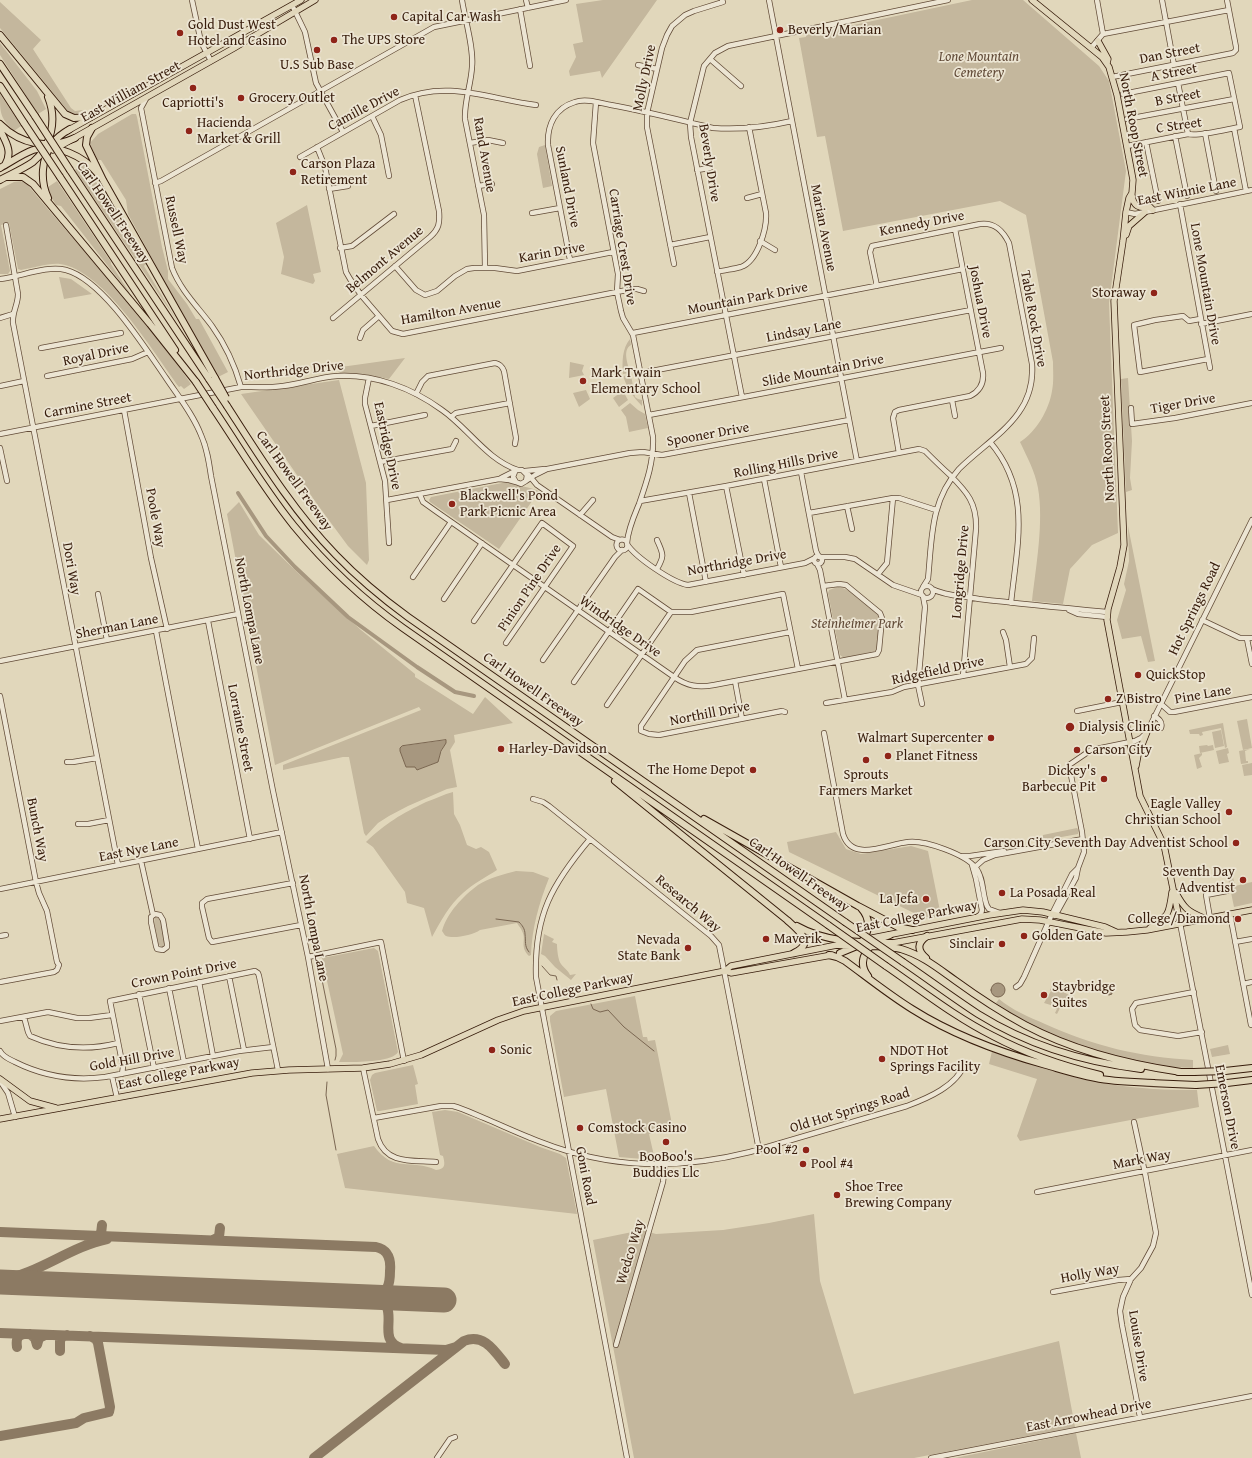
<!DOCTYPE html>
<html>
<head>
<meta charset="utf-8">
<style>
  body { margin:0 }
  canvas { display:block; background:#e1d7bb }
</style>
</head>
<body>
<canvas width="1252" height="1458"></canvas>
<script>
const c = document.querySelector('canvas').getContext('2d');
c.lineJoin = 'round';
function fill(path, color) {
  c.fillStyle = color;
  c.fill(path, 'evenodd');
}
function trace(path, color, width, dash) {
  c.strokeStyle = color;
  c.lineWidth = width;
  c.lineCap = dash ? 'butt' : 'round';
  c.setLineDash(dash || []);
  c.stroke(path);
}
function drawText(font, color, halo, rows, align = 'center') {
  c.font = font + ' "Gentium Book Plus",serif';
  c.lineWidth = 3.5;
  c.setLineDash([]);
  c.textBaseline = 'middle';
  c.strokeStyle = halo;
  c.fillStyle = color;
  for (const [text, x, y, turn = 0] of rows) {
    c.save();
    c.translate(x, y);
    c.rotate((+turn || 0) * Math.PI / 180);
    c.textAlign = isNaN(turn) ? turn : align;
    if (halo) c.strokeText(text, 0, 0);
    c.fillText(text, 0, 0);
    c.restore();
  }
}
fill(new Path2D(`
  M603,0H657L602,78L600,71L570,76L569,71L576,57L573,44L583,42L576,4Z
  M972,0H1023L1099,66L1109,81L1126,171L1109,303L1118,533L1092,545L1070,569L1063,604L1032,601C1036,566 1044,522 1038,488C1035,471 1027,457 1020,442C1036,432 1049,410 1052,391C1054,381 1053,372 1053,362L1026,215L1000,201L843,231L825,136L817,137L799,38L806,37V35Z
  M0,2L41,40L33,49L71,108L75,111L83,110L76,114L68,111L0,28Z
  M0,43L37,91L46,109L38,114L0,55Z
  M0,94L21,126L14,131C0,118 0,113 0,94Z
  M132,114H136L137,117L162,247L168,271V279L187,304L196,319H199L228,372L218,377L168,288L128,214L126,200L101,160H97L90,143L98,134Z
  M545,145L552,186L543,188L537,154L539,147Z
  M83,164L90,172L146,264L144,266L179,324L75,170Z
  M21,181L27,184C82,251 142,313 191,384L184,389L181,386L179,387C154,353 104,270 60,264C48,263 33,268 21,270L18,269L9,223L1,225L10,271L8,274H0V189L14,182Z
  M57,181L111,262V264L133,298L61,206L56,205L51,197L48,187Z
  M307,205L321,272L313,274L315,281L313,284L281,274L284,257L276,223Z
  M59,277L71,279L92,294L64,299Z
  M630,339L631,345C622,350 628,364 630,373L623,374C622,363 622,348 630,339Z
  M405,358L389,379L364,374L340,373L338,371V367H341Z
  M570,362L584,365L582,371L584,375L569,378Z
  M631,375L635,397L638,399L642,400V406C633,397 627,388 623,376Z
  M1128,378L1132,441L1130,478L1132,490L1126,492L1121,379Z
  M339,380L366,483L369,560L367,565L348,546L317,504L241,394Z
  M586,390L590,399L579,407L573,393Z
  M623,391L628,400L619,407L613,398Z
  M630,403L638,410L645,414L648,428L629,432L626,417L621,410Z
  M507,482C518,487 528,486 539,491L499,549L430,502L429,500L431,497Z
  M239,502L259,535L299,574L361,630L415,674V677L473,714L485,697L513,723L454,735L455,742L450,750L457,787L447,789L408,806L389,816L378,823L366,836L364,833L349,757H343L283,770V765L421,710L419,707L275,765L227,514ZM446,740C444,748 440,754 437,762L418,770L415,767H406L400,748L402,746Z
  M1128,526L1155,661L1148,662L1141,636L1122,639L1117,620L1126,590L1124,584L1129,561Z
  M838,587C847,587 878,609 879,618C881,628 878,639 877,649L875,651L844,658L840,655L828,593L829,590Z
  M1247,719L1252,748L1243,750L1237,721Z
  M1223,723L1227,747L1225,748L1221,728L1202,732L1203,735L1200,736L1199,734H1190L1189,730Z
  M1221,730L1224,746L1215,748L1212,732Z
  M1207,745L1208,746L1213,745L1214,750L1200,753L1199,746Z
  M1228,748L1229,753L1227,754L1229,762L1219,764L1216,751Z
  M1250,749L1245,751L1246,761H1248V763L1241,764L1239,751Z
  M1202,753V755L1199,758L1202,767L1197,769L1194,755Z
  M1252,763V775L1244,776L1242,765Z
  M453,792L454,814L460,825L467,845L476,849L481,847L489,852L497,870C486,877 473,884 463,893C449,905 441,921 432,937L424,908L407,903L405,892L373,847L366,842C386,823 401,814 426,802C435,799 444,794 453,792Z
  M1077,828L1079,831L1078,834L1045,840L1043,839V835Z
  M836,832L846,849L861,854L911,846L928,851L941,916L911,922L920,916L789,852L787,842Z
  M516,871L533,872L549,878C539,903 532,928 531,955L529,956C519,946 527,940 522,931C521,928 518,925 517,923L480,930C473,935 454,939 446,936C445,936 443,932 442,931C447,913 463,896 478,885C489,878 504,874 516,871Z
  M1233,877L1235,886L1252,882V903L1234,907L1228,878Z
  M155,918H159L162,920L166,943L162,947L158,944L154,922Z
  M544,934L554,939L552,942L557,944C557,949 558,960 561,964C564,968 568,970 570,975L576,974L571,980L555,967L545,956L541,954Z
  M374,948L378,951L398,1052C392,1063 351,1062 339,1062L343,1054L322,958Z
  M1052,986L1069,995L1062,1009L1060,1008L1057,1014L1055,1013L1057,1009L1054,1008V1006L1044,1003L1051,991L1050,990Z
  M635,996L643,1037H647L648,1041L655,1040L673,1129L649,1134L655,1160L619,1157L606,1089L564,1097L550,1021V1016L556,1011Z
  M999,999C1012,1010 1029,1017 1045,1024C1094,1046 1139,1057 1193,1060V1068C1130,1067 1047,1041 996,1003Z
  M1228,1045L1230,1054L1212,1057L1210,1049Z
  M992,1051C1031,1064 1069,1077 1109,1084C1139,1089 1168,1090 1197,1090L1199,1107L1020,1141L1017,1136L1037,1079L989,1064Z
  M413,1065L418,1084L415,1085L418,1104L380,1111H377L370,1080L372,1075L375,1073Z
  M445,1110L458,1112L540,1147L560,1154L566,1158L577,1214L345,1188L337,1154L374,1146C394,1174 411,1158 436,1170C446,1169 445,1164 443,1156L440,1155L432,1112Z
  M814,1214L820,1281L854,1394L1059,1341L1075,1427L914,1458H634L593,1240L642,1230L656,1234L723,1230L769,1223Z
  M1076,1433L1081,1458H955Z`), '#c4b79d');
const water = new Path2D(`
  M446,740V743L441,751L438,762L417,770L415,767H406L400,751V748L402,746Z
  M991 990a7 7 0 1 1 14 0a7 7 0 1 1-14 0Z
  M1093,986L1111,991L1112,994L1109,995L1093,988Z`);
fill(water, '#a7977f');
trace(water, '#7a6651', 1);
trace(new Path2D(`
  M310,915L316,949
  M496,919L519,922C522,925 525,929 525,934C526,941 524,946 529,952
  M318,960L336,1049V1056L335,1060
  M542,966L550,975L556,976L557,980
  M566,988L578,989L580,992
  M591,1004L593,1009L600,1012L608,1010L624,1027L654,1051
  M327,1082L326,1095L336,1150`), '#7a6651', 1);
trace(new Path2D(`
  M238,493L266,536L295,567L348,617L417,667L455,692L474,696`), '#a7977f', 4);
trace(new Path2D(`
  M0,1232L376,1247C389,1250 391,1260 390,1271C390,1284 388,1295 373,1297
  M96,1239L101,1234L102,1225
  M213,1240L219,1237L220,1228
  M0,1280C39,1274 69,1247 107,1239
  M9,1282L27,1283
  M373,1297C405,1306 373,1339 401,1348
  M0,1333L446,1350L456,1347
  M30,1334L35,1338L37,1345L39,1338L45,1335
  M17,1347C16,1340 17,1335 24,1334
  M60,1351V1340L63,1336L67,1335
  M0,1436L76,1423L84,1418L109,1412L110,1407L98,1343L96,1339L90,1336
  M314,1458L464,1341C483,1333 494,1350 505,1364`), '#8c7a63', 10);
trace(new Path2D(`
  M0,1282L444,1300`), '#8c7a63', 25);
const minor = new Path2D(`
  M192,0L201,42L211,61
  M462,0C465,20 474,48 472,67C471,85 464,102 465,119L484,215L485,268
  M526,0L528,8
  M769,0L857,461
  M1162,0L1174,65
  M292,5L305,32L316,83L343,132
  M520,9L530,66
  M1103,34L1229,10
  M1091,48L1103,34L1097,0
  M710,59L741,86
  M638,65L657,69
  M1112,77L1233,53L1236,50V47L1227,0
  M1178,83L1188,134
  M1123,94L1229,73L1240,127C1228,129 1198,137 1188,134L1127,146
  M147,97L141,108L172,268C181,291 198,307 212,326C225,344 235,366 241,387
  M596,102L593,143L618,274L617,292L621,311L623,318L633,335L653,437C654,461 647,481 639,504C634,516 628,529 627,543
  M372,116L381,135L389,176
  M1127,119L1234,99
  M1234,128L1246,191
  M1205,133L1216,191
  M1175,136L1187,196
  M1146,142L1158,201
  M470,143L488,140L503,143
  M317,147L325,167L346,272L350,279L361,295L392,331L403,334L632,289H637L644,291
  M300,157L400,100C447,79 489,99 536,105
  M697,170L710,168
  M155,183L161,181L434,27L566,0
  M478,186L492,184
  M329,189L348,186
  M747,198L762,194
  M1180,204L1210,368
  M1126,212L1135,214L1252,190
  M532,213L560,208
  M6,225L18,294C18,305 12,312 13,323L118,865
  M760,241L775,250
  M670,245L710,237
  M340,248L352,246L356,243L394,214
  M570,260L548,145C547,125 555,108 575,102C586,98 600,103 611,105C645,111 679,120 713,128C739,130 766,127 792,121
  M674,264L647,127V113L662,48L667,35L672,26L685,15L694,11L723,2L722,0
  M395,266L416,290L425,295L437,291L455,276L467,269L474,268H495L517,271L613,252
  M717,272C725,270 734,269 741,267C758,261 767,228 766,213L749,127
  M0,279C20,277 46,265 66,270C103,280 145,348 166,378C178,396 193,414 201,435C207,448 209,462 211,476L273,791L308,957L328,1069
  M877,286L870,252L872,246L980,224C995,222 1003,231 1009,243L1032,364C1036,417 991,437 959,469C930,501 932,539 928,579L923,587
  M0,318L13,314
  M333,318L430,237C439,229 440,223 439,211L415,95
  M1200,319L1189,321L1183,316L1155,320L1134,325L1140,372L1208,359
  M1201,324L1252,314
  M633,333L963,269
  M360,338L363,330L379,316
  M41,348L121,333
  M641,373L971,310
  M47,376L132,359L148,352
  M369,378L365,398V404L385,481L389,543
  M0,386L24,381
  M416,394L422,382L428,376L495,363C500,364 502,366 504,371L516,438L515,444
  M742,397L691,137L690,123L704,66L715,53L728,46L948,0
  M952,400L955,416
  M1131,408L1132,424L1175,418L1252,403
  M124,410L151,558L167,629
  M649,415L1001,348
  M451,417L456,413L510,403
  M371,426L425,415
  M0,434L241,387C255,387 269,388 283,386C301,384 319,377 337,376C375,374 412,388 442,410C468,428 487,460 518,470
  M990,442C1032,491 1017,544 1011,603
  M0,448L7,481
  M899,453L893,418L895,412L899,410L970,396C980,391 984,384 983,373L955,229
  M380,462L452,449L456,441
  M525,471L545,469
  M801,472L816,551L819,557
  M527,473L537,485L612,537L620,540
  M501,478L517,470H522L527,475L526,481L521,484L516,482L513,477L515,472
  M764,479L781,567
  M526,481L535,475L547,469L630,453L643,452L662,455L849,420
  M726,486L744,575
  M689,493L706,582
  M420,495L423,502L437,512L674,677C687,686 698,688 714,685L877,654L879,650L882,618L880,613L846,585L839,584L823,586
  M387,500L499,479L509,480L516,482
  M640,501L726,486L919,449L925,451C933,459 941,467 950,475C967,492 977,503 976,529L963,676
  M847,506L852,529
  M809,513L893,498H899L936,510
  M580,515L593,500
  M616.5 545a5.5 5.5 0 1 1 11 0a5.5 5.5 0 1 1-11 0Z
  M627,544C635,557 673,583 688,585L805,563L815,558
  M814 560a4 4 0 1 1 8 0a4 4 0 1 1-8 0Z
  M821,557H845L855,559L893,585L922,595
  M817,564L820,570L845,700
  M657,569C665,555 663,554 657,540
  M878,574L887,563L893,498
  M413,577L451,522
  M921 592a6 6 0 1 1 12 0a6 6 0 1 1-12 0Z
  M932,589C945,596 964,596 979,599C1022,604 1064,608 1107,612
  M98,594L107,640
  M444,599L482,543
  M1069,610L1078,614L1107,617
  M1202,620L1240,638H1252
  M208,621L250,839
  M474,621L542,523L573,546L506,643
  M156,631L198,849
  M1003,632L1006,640L1010,667
  M1247,639L1252,664
  M543,660L615,557L622,550
  M0,661L238,614
  M735,681L742,719
  M574,682L638,589L671,612H691L783,594L798,669
  M0,696L36,882L39,893L47,911L57,962L59,965L57,970L54,972L0,982
  M826,703L892,692L904,687L1026,664L1032,658L1034,638
  M1160,703L1170,712H1174L1252,697
  M922,704L918,685L925,607L923,596
  M607,705L671,612
  M1077,711L1122,702
  M785,712L782,711L659,735L649,734L641,731V726L685,661L697,650L790,632
  M1154,716C1158,718 1163,722 1161,728
  M824,733L843,834C852,863 887,844 908,842C925,840 965,854 976,868C984,878 982,894 987,906L989,909L1000,913
  M67,762H73L97,758
  M533,799L543,802L549,806L711,936L719,945L722,960L759,1150
  M78,824H88L109,820
  M590,839C552,884 534,915 536,977L627,1458
  M962,856H970L1004,851
  M141,861L153,915
  M972,865L976,879L982,910L981,914L977,917
  M974,868L983,860L995,855L1083,839
  M293,883L207,899L202,903V907L209,938L212,942L301,925
  M0,889L282,832
  M155,914L160,915L163,920L167,944V947L163,950L157,949L156,946L151,922V917Z
  M1230,914L1251,1025H1252
  M1055,916L1076,878L1078,868
  M1210,918L1206,895L1227,891
  M1180,923L1252,1295
  M0,936L6,935
  M1235,942L1252,939
  M308,957L381,942L404,1061
  M229,976L244,1050
  M199,982L213,1056
  M1243,984L1252,982
  M1016,987L1020,984L1024,977L1052,914L1072,874L1078,868L1084,852L1082,832L1069,765L1091,750L1135,741L1141,738L1147,732L1252,520
  M169,988L184,1062
  M1194,992L1136,1003L1132,1009L1135,1025L1140,1030L1178,1036L1202,1032
  M139,994L154,1068
  M24,1017L28,1032L30,1036C59,1049 87,1051 118,1043
  M0,1021L48,1012L77,1018H89L112,1015
  M0,1051C3,1057 9,1059 15,1062C43,1076 74,1081 105,1077L239,1051L273,1047
  M363,1068L378,1139C387,1165 413,1160 436,1162
  M122,1074L123,1067L110,1001L255,971L258,973L259,976L278,1070
  M112,1076L117,1098
  M0,1081L8,1093L15,1117
  M374,1118L441,1106H453C464,1109 474,1114 484,1118C503,1126 522,1135 541,1142C610,1169 678,1170 750,1152L907,1106C928,1098 957,1086 965,1063
  M1134,1122L1145,1173L1156,1233L1153,1246L1141,1268L1131,1279L1123,1297L1120,1311L1122,1325L1140,1417
  M1037,1192L1252,1150
  M1053,1292L1118,1280L1131,1279
  M616,1345L663,1182L665,1165
  M437,1458L450,1439L455,1437
  M931,1458L1252,1396`);
const major = new Path2D(`
  M1032,0L1091,48L1102,57L1109,67L1117,95L1131,169L1133,180L1132,193L1129,198L1126,212L1123,241L1114,301L1124,545L1120,567L1108,609L1107,620L1140,796L1164,845L1180,923
  M1098,41L1108,59L1107,63
  M67,131L301,0
  M53,150L234,48L315,0
  M1132,195C1133,206 1139,209 1150,207L1153,210
  M1126,235L1129,226L1145,212
  M1136,766L1138,755L1147,732
  M1176,893C1184,908 1188,912 1204,918
  M1150,928C1169,915 1169,915 1172,892
  M867,939L989,915L1023,910L1043,912L1105,927L1116,932
  M887,944L1022,919L1040,920L1106,933L1127,932L1147,930L1252,910
  M725,971L731,973L832,955
  M0,1079L30,1101L56,1108
  M0,1119L252,1073L289,1070L363,1068L390,1064L421,1055L498,1020L524,1011L725,971L731,966L842,944`);
const highway = new Path2D(`
  M0,35L65,114L74,118L90,117
  M0,64L35,116
  M0,86L24,123
  M0,124C20,144 48,150 75,138
  M92,128L87,137L86,145L103,180L215,378
  M0,130C6,142 13,152 5,165
  M0,168C11,162 22,154 33,150C56,143 84,156 98,174
  M70,170L209,379
  M6,177H23L33,184L150,324L196,382
  M60,177L175,350
  M0,180C11,174 23,169 33,162C52,146 57,119 48,97
  M48,198C40,181 41,158 53,143C57,137 63,133 70,129
  M227,406C260,457 293,511 336,555C358,578 382,598 408,617L845,922
  M213,408C240,448 264,489 294,526C326,565 362,599 403,628L828,925
  M615,781L787,920C798,930 816,943 794,953
  M704,819L858,906L898,927L912,930
  M861,908C870,918 870,929 863,940
  M797,926C825,942 860,943 892,943
  M838,945C857,946 883,945 901,949C922,955 939,969 956,981C978,997 1001,1012 1025,1025C1074,1051 1126,1064 1181,1072
  M840,953L857,946
  M829,955L837,957L845,961C867,977 888,994 912,1009C953,1035 999,1052 1046,1065C1067,1071 1088,1078 1109,1080C1124,1082 1139,1082 1154,1083
  M926,958C917,950 917,943 927,936
  M903,962C928,979 952,997 978,1014C1026,1044 1084,1062 1141,1069
  M886,966C921,990 955,1017 993,1036C1027,1054 1063,1066 1100,1075
  M868,976C854,958 872,940 890,935
  M1225,1071L1252,1068
  M1178,1072H1194
  M1150,1083L1196,1085
  M1227,1083L1252,1080`);
trace(minor, '#624b37', 6);
trace(major, '#371c0b', 7);
trace(highway, '#371c0b', 8);
trace(minor, '#ece5d3', 4.5);
trace(major, '#e1d7bb', 5.5);
trace(highway, '#e1d7bb', 6);
const highwayBridge = new Path2D(`
  M35,116L70,170
  M24,123L60,177
  M215,378L226,398
  M209,379L227,406
  M196,382L213,408
  M845,922L903,962
  M828,925L886,966
  M1194,1072L1225,1071
  M1196,1085L1227,1083`);
trace(highwayBridge, '#371c0b', 8, []);
trace(highwayBridge, '#e1d7bb', 6);
for (const [x, y, r, color] of [
  [394,17,4,"#8f2418"],
  [780,30,4,"#8f2418"],
  [180,33,4,"#8f2418"],
  [334,40,4,"#8f2418"],
  [317,50,4,"#8f2418"],
  [193,88,4,"#8f2418"],
  [241,98,4,"#8f2418"],
  [189,131,4,"#8f2418"],
  [293,172,4,"#8f2418"],
  [1154,293,4,"#8f2418"],
  [583,381,4,"#8f2418"],
  [452,504,4,"#8f2418"],
  [1138,675,4,"#8f2418"],
  [1108,699,4,"#8f2418"],
  [1070,727,5,"#8f2418"],
  [991,738,4,"#8f2418"],
  [501,749,4,"#8f2418"],
  [1077,750,4,"#8f2418"],
  [888,756,4,"#8f2418"],
  [866,760,4,"#8f2418"],
  [753,770,4,"#8f2418"],
  [1104,779,4,"#8f2418"],
  [1229,812,4,"#8f2418"],
  [1236,843,4,"#8f2418"],
  [1243,880,4,"#8f2418"],
  [1002,893,4,"#8f2418"],
  [926,899,4,"#8f2418"],
  [1238,919,4,"#8f2418"],
  [1024,936,4,"#8f2418"],
  [766,939,4,"#8f2418"],
  [1002,944,4,"#8f2418"],
  [688,948,4,"#8f2418"],
  [1044,995,4,"#8f2418"],
  [492,1050,4,"#8f2418"],
  [882,1059,4,"#8f2418"],
  [580,1128,4,"#8f2418"],
  [666,1142,4,"#8f2418"],
  [806,1150,4,"#8f2418"],
  [803,1164,4,"#8f2418"],
  [837,1195,4,"#8f2418"]
]) {
  const dot = new Path2D();
  dot.arc(x, y, r, 0, 2 * Math.PI);
  c.fillStyle = color;
  c.fill(dot);
  trace(dot, '#ece5d3', 1.5);
}
drawText('14px', '#371c0b', '#ece5d3', [
  ["Capital Car Wash",402,17],
  ["Gold Dust West",188,25],
  ["Hotel and Casino",188,41],
  ["Beverly/Marian",788,30],
  ["The UPS Store",342,40],
  ["U.S Sub Base",317,65,"center"],
  ["Grocery Outlet",249,98],
  ["Capriotti's",193,103,"center"],
  ["Hacienda",197,123],
  ["Market & Grill",197,139],
  ["Carson Plaza",301,164],
  ["Retirement",301,180],
  ["Storaway",1146,293,"right"],
  ["Mark Twain",591,373],
  ["Elementary School",591,389],
  ["Blackwell's Pond",460,496],
  ["Park Picnic Area",460,512],
  ["QuickStop",1146,675],
  ["Z Bistro",1116,699],
  ["Dialysis Clinic",1079,727],
  ["Walmart Supercenter",983,738,"right"],
  ["Harley-Davidson",509,749],
  ["Carson City",1085,750],
  ["Planet Fitness",896,756],
  ["The Home Depot",745,770,"right"],
  ["Dickey's",1096,771,"right"],
  ["Barbecue Pit",1096,787,"right"],
  ["Sprouts",866,775,"center"],
  ["Farmers Market",866,791,"center"],
  ["Eagle Valley",1221,804,"right"],
  ["Christian School",1221,820,"right"],
  ["Carson City Seventh Day Adventist School",1228,843,"right"],
  ["Seventh Day",1235,872,"right"],
  ["Adventist",1235,888,"right"],
  ["La Posada Real",1010,893],
  ["La Jefa",918,899,"right"],
  ["College/Diamond",1230,919,"right"],
  ["Golden Gate",1032,936],
  ["Maverik",774,939],
  ["Nevada",680,940,"right"],
  ["State Bank",680,956,"right"],
  ["Sinclair",994,944,"right"],
  ["Staybridge",1052,987],
  ["Suites",1052,1003],
  ["Sonic",500,1050],
  ["NDOT Hot",890,1051],
  ["Springs Facility",890,1067],
  ["Comstock Casino",588,1128],
  ["Pool #2",798,1150,"right"],
  ["BooBoo's",666,1157,"center"],
  ["Buddies Llc",666,1173,"center"],
  ["Pool #4",811,1164],
  ["Shoe Tree",845,1187],
  ["Brewing Company",845,1203]
], 'left');
drawText('14px', '#371c0b', '#ece5d3', [
  ["Dan Street",1170,54,-11],
  ["A Street",1174,73,-11],
  ["Molly Drive",645,78,-78],
  ["East William Street",131,92,-29],
  ["B Street",1178,98,-11],
  ["Camille Drive",364,109,-28],
  ["North Roop Street",1133,125,79],
  ["C Street",1179,126,-8],
  ["Rand Avenue",484,155,80],
  ["Beverly Drive",709,163,81],
  ["Sunland Drive",567,187,79],
  ["East Winnie Lane",1187,192,-11],
  ["Carl Howell Freeway",113,213,56],
  ["Kennedy Drive",922,224,-11],
  ["Marian Avenue",823,228,79],
  ["Russell Way",176,230,78],
  ["Carriage Crest Drive",622,247,81],
  ["Karin Drive",552,253,-10],
  ["Belmont Avenue",385,260,-40],
  ["Lone Mountain Drive",1205,284,80],
  ["Mountain Park Drive",748,299,-11],
  ["Joshua Drive",980,302,79],
  ["Hamilton Avenue",451,312,-10],
  ["Table Rock Drive",1033,319,80],
  ["Lindsay Lane",804,331,-11],
  ["Royal Drive",96,355,-12],
  ["Northridge Drive",294,371,-6],
  ["Slide Mountain Drive",823,371,-11],
  ["Tiger Drive",1183,404,-10],
  ["Carmine Street",88,406,-11],
  ["Spooner Drive",708,435,-10],
  ["Eastridge Drive",387,446,78],
  ["North Roop Street",1108,448,-93],
  ["Rolling Hills Drive",786,464,-11],
  ["Carl Howell Freeway",294,481,54],
  ["Poole Way",155,518,80],
  ["Northridge Drive",737,563,-10],
  ["Dori Way",71,569,80],
  ["Longridge Drive",961,572,-85],
  ["Pinion Pine Drive",530,588,-56],
  ["Hot Springs Road",1195,609,-64],
  ["North Lompa Lane",249,611,79],
  ["Sherman Lane",117,627,-11],
  ["Windridge Drive",620,627,35],
  ["Ridgefield Drive",938,671,-12],
  ["Carl Howell Freeway",533,690,35],
  ["Pine Lane",1203,695,-10],
  ["Northill Drive",710,714,-11],
  ["Lorraine Street",240,728,79],
  ["Bunch Way",37,830,79],
  ["East Nye Lane",139,850,-11],
  ["Carl Howell Freeway",799,875,35],
  ["Research Way",688,904,40],
  ["East College Parkway",917,917,-11],
  ["North Lompa Lane",313,928,79],
  ["Crown Point Drive",184,974,-11],
  ["East College Parkway",573,990,-12],
  ["Gold Hill Drive",132,1060,-10],
  ["East College Parkway",179,1074,-11],
  ["Emerson Drive",1227,1107,79],
  ["Old Hot Springs Road",850,1111,-17],
  ["Mark Way",1142,1160,-11],
  ["Goni Road",585,1176,79],
  ["Wedco Way",631,1252,-73],
  ["Holly Way",1090,1274,-10],
  ["Louise Drive",1138,1346,81],
  ["East Arrowhead Drive",1089,1416,-11]
]);
drawText('italic 14px', '#614a37', '#ece5d3', [
  ["Lone Mountain",979,57],
  ["Cemetery",979,73],
  ["Steinheimer Park",857,624]
]);
</script>
</body>
</html>
